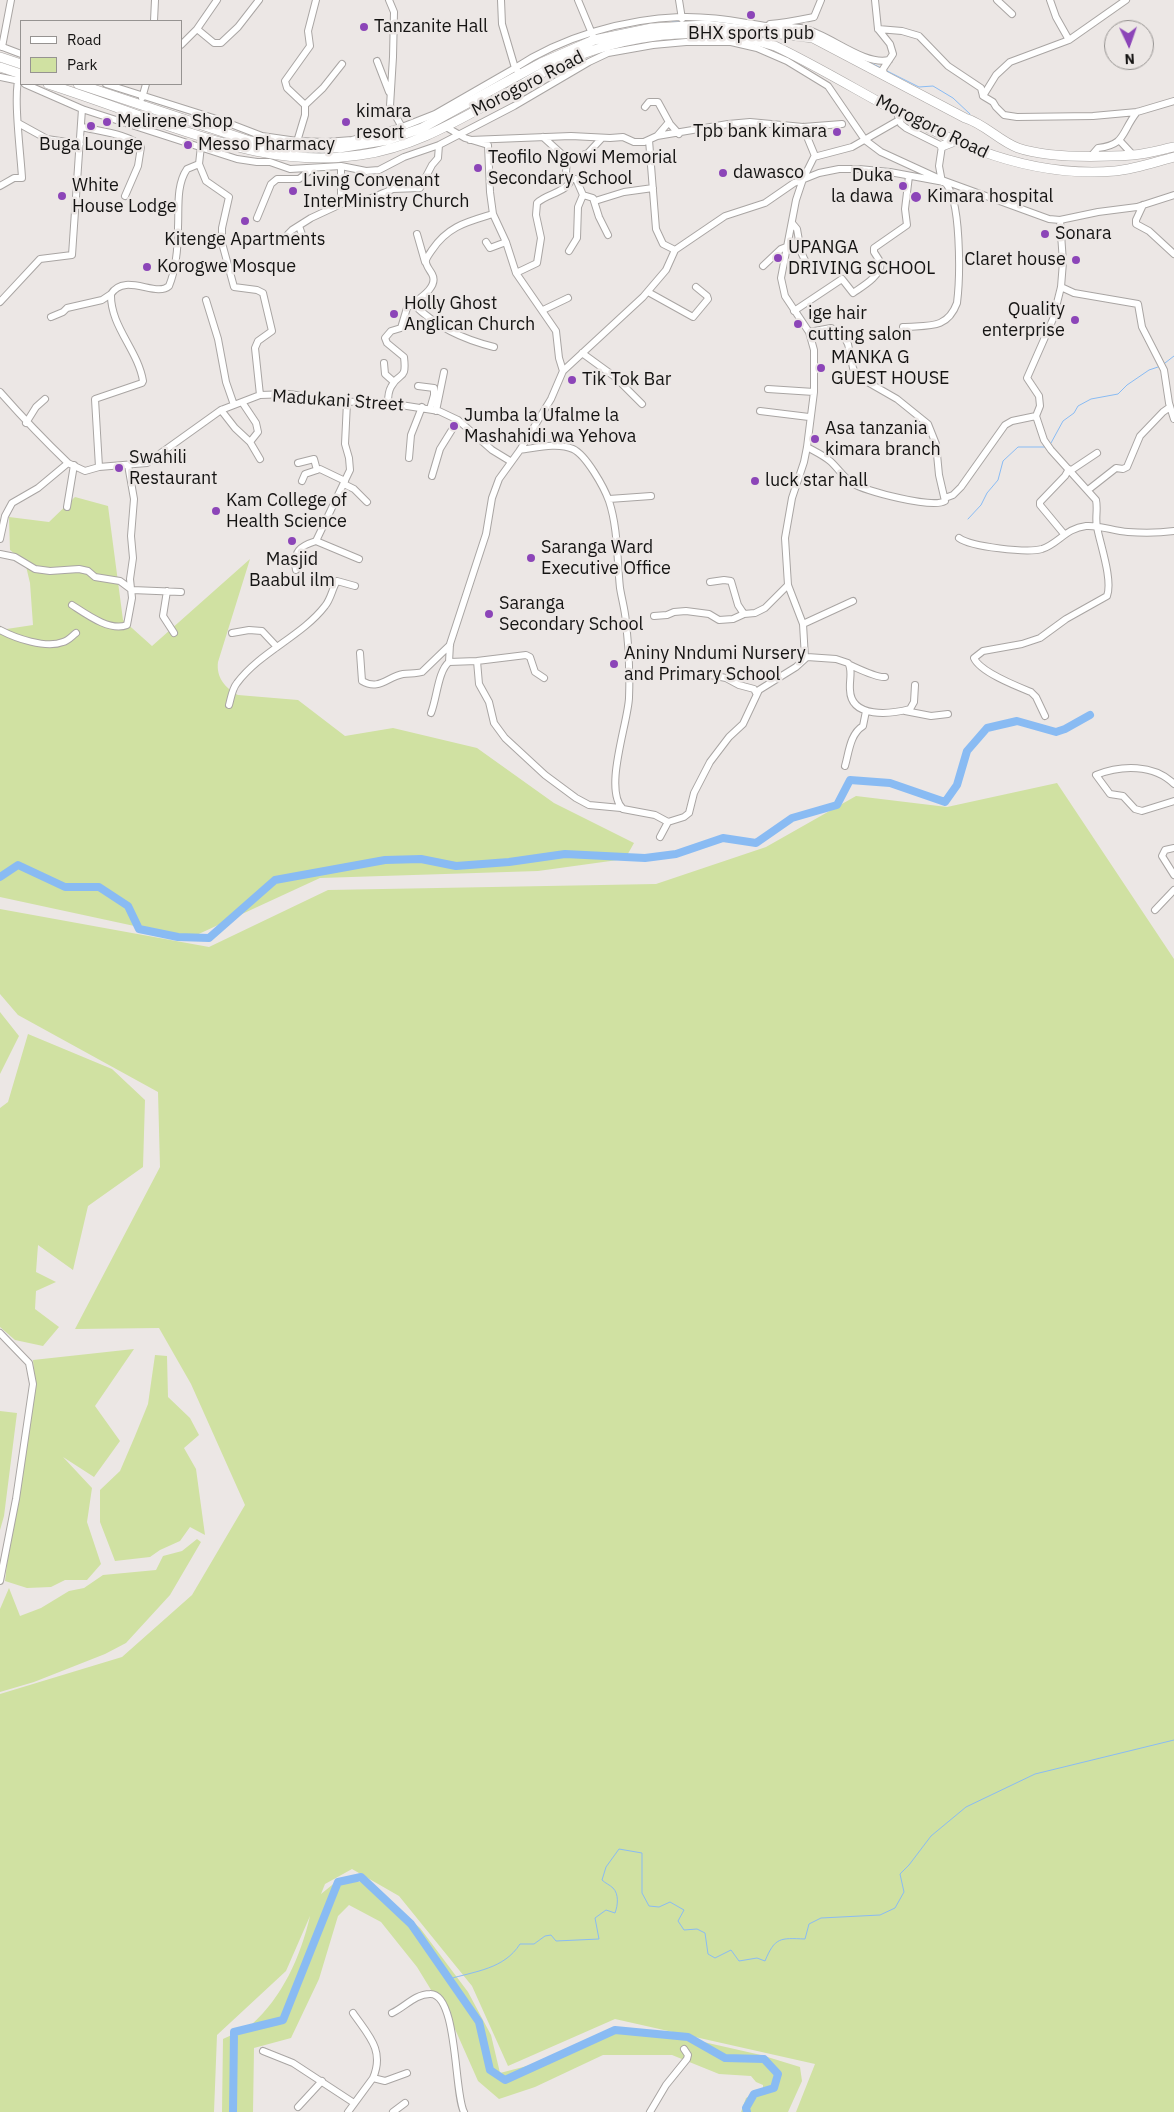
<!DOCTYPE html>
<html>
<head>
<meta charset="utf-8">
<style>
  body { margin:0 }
  #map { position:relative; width:1174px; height:2112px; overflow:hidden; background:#ece7e5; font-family:"IBM Plex Sans",sans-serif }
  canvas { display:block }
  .legend { position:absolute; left:20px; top:20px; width:162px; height:65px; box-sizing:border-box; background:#ece7e5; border:1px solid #969391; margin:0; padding:6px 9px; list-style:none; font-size:15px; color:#151413 }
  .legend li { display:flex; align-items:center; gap:10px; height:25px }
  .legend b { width:25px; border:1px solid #969391 }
  .north { position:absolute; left:1104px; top:20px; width:50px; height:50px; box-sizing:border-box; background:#ece7e5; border:1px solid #969391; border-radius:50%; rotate:177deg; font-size:14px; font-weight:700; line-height:20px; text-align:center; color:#151413 }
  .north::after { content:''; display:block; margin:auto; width:18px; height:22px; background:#8c45b8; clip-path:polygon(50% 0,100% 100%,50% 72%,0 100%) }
</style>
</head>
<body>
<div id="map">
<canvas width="1174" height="2112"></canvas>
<ul class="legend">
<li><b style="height:6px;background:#fff"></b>Road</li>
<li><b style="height:14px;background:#d0e1a2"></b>Park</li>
</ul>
<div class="north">N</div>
</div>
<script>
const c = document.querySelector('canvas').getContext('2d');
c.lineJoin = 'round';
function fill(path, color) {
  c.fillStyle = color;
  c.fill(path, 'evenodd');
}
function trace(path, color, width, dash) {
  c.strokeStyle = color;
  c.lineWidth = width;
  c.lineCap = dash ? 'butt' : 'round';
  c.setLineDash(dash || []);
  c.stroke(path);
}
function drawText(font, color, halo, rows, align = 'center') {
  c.font = font + ' "IBM Plex Sans",sans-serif';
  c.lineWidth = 5;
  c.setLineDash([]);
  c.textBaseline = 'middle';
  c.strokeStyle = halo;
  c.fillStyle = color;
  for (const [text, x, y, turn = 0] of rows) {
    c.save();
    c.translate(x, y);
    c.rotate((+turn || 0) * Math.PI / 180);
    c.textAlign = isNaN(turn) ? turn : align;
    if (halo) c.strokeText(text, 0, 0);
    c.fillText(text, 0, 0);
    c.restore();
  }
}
fill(new Path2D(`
  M75,497L108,506L123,620L152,646L250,559L218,662C216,677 225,688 238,695L298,700L345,736L393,728L477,748L554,803L634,843L625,859L538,871L320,878L190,938L0,897V630L33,625L30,583L25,562L10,550L9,517L49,522Z
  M1057,783L1174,959V2112H796L815,2064L615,2019L508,2066L472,1986L399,1896L352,1869L325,1884L321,1894L337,1881L366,1882L420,1928L468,1992L491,2035L500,2073L546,2061L583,2041L619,2029L655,2031L761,2055L800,2067L802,2081L788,2112H741L746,2098L763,2090V2085L756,2082L751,2076L719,2074L672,2055H603L535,2087L499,2099L478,2081L455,2029L417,1967L381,1922L349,1905L338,1916L319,1979L291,2038L254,2048L253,2112H222L223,2039C231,2035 243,2031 251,2025C282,1998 301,1956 310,1916L286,1971L217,2035L214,2112H0V1694L122,1657L192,1595L245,1505L191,1384L159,1328L75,1329L160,1167L158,1092L18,1015L0,994V909L209,947L328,890L656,884L766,847L856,796L947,807Z
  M0,1012L19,1036L0,1074Z
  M28,1034L112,1069L145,1100L143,1167L88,1206L73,1270L38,1245L36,1272L56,1282L36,1291L35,1309L59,1327L43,1346L15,1340L0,1327V1108L8,1102Z
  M134,1349L95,1406L120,1441L94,1477L63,1457L92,1488L87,1522L101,1564L87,1580H65L51,1587L27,1588L5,1581L20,1456L35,1386L33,1360Z
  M155,1355L167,1356L168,1397L190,1418L199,1435L184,1448L196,1469L205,1535L190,1527L180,1541L160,1550L150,1557L115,1561L100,1522V1490L120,1471L135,1436L148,1404Z
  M0,1411L17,1413L4,1516L0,1530Z
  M197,1539L201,1542L170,1595L126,1643L105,1654L34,1682L0,1692V1609L9,1588L20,1616L41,1608L69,1591L84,1588L103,1575L156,1570L163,1556L182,1551Z`), '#d0e1a2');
trace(new Path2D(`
  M672,22H680
  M613,32L631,28
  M869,62L881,68
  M887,71L919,87L933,86L953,98L970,114
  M1165,363L1174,356
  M1051,443L1063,421L1074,413L1078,406L1091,399L1118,394L1127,385L1149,370L1158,367
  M968,519L981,505L987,493L998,480L1003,461L1018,447H1046
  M449,1979C476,1971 504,1969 520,1944H534L545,1936L551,1935L556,1941L599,1939L595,1918L606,1910L615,1913C618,1905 619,1894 613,1888C610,1885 605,1883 602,1880L606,1867L619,1849L642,1853V1893L649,1906L659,1907L670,1902L684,1910L678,1921L684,1930L697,1929L705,1933L708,1954L715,1958L731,1950L739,1961L757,1958L765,1961C775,1937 780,1938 805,1939L809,1924L821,1918L880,1915L895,1908L904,1892L900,1874L909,1865L931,1836L966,1807L1035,1774L1174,1740`), '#89bbf3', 1);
trace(new Path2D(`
  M0,877L18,865L65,887H99L128,906L139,929L178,937L209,938L275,880L385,860L421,859L456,866L509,862L565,854L645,858L676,854L723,838L756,843L792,818L837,805L850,780L890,783L945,802L957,785L967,751L987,728L1017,721L1056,732L1065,729L1090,715
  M233,2112L234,2032L283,2020L338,1882L361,1877L411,1924L479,2022L490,2070L505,2080L615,2030L688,2037L725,2058L764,2059L778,2074L774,2088L754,2094L746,2108L747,2112`), '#89bbf3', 8);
const minor = new Path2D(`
  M389,0L394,12L393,57L390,106L403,129
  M578,0L593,36
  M679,0L682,19
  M875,0L878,29L890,44L893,54L883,69L884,75
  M997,0L1012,14
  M1050,0L1056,17L1069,40
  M154,21L155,0
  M770,24C785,23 799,20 814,17L821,0
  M197,29L214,43H221L238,27L259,0
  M878,29L902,31L919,36L948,66L981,88L983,96L993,102L996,107L1004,115L1017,117L1093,116L1137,112L1174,101
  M181,45L197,29L217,0
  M0,46L21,54
  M2,47L11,0
  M377,61L389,92
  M517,70L515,68C562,37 624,19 680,17C710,16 739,22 767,26C779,28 796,26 805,29C830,35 864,66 889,60
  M0,77L20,81
  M25,84L82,109L237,159L257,162H270L290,169L341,166L366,171L379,170L404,157L439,145L514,106L589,62L608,53L653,45L686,42H731L757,48L787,61L828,86L865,140L881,152L942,180L1049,219L1060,220L1098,212L1137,207L1174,195
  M106,84L223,121L262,136L297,141L326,142L352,140L402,127L435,114L515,68L502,24L501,0
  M983,96L996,75L1010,62L1069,40L1126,0
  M142,98L146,84
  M305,105L323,88L342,64
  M645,107L649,102H658L670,124L679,134
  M898,116L901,124L906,128L942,146L939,166L942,182
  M18,123L47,139L80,144
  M82,127C98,131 131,134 141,147L138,166L125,196
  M446,127L465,138L488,145L490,192L493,214L506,242L516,273L556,331L559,358L563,371
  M803,127L815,156
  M657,136L669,122
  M470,140L571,136L610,138L623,137L634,142H644L657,136L728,124L750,122L803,127L842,124
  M649,140L656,229L663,244L675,250
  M1120,141L1133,155
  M296,145L305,115V105L287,88L285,81L310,46L308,31L316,0
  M1092,155L1098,148C1126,145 1121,132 1137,112
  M567,161L588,153L602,138
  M199,164L206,181L229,197L222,228V243L234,287L257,290L263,293L272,331L258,341L255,348L260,395
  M341,166V204
  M0,186L14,178H22C21,156 12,90 20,74
  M583,195L593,198L599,217L608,235
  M595,201L624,192L653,188
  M1143,205L1136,220V224L1149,231L1174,254
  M257,218L271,184L277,179H299L313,168
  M1060,220L1063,262L1061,287L1074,293L1138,304L1142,327L1164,370L1169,403L1174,419
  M792,223L797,229L801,252L810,271
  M299,226L305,243
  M417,234L425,262
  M486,242L490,248L506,242
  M289,243L288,234L292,230L311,218L341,204L369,199L393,189L420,188L432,165L438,158L439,145
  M569,251L577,238L578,207L583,195L576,179H569
  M763,266L781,249L786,247
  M516,273L537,263L541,238L536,215L537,203C546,194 564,193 570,182L566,172L567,161L565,157L543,137
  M648,292L693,317L708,299L707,296L696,287
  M206,300L218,339L226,382L234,405
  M0,302L40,259L72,255L82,109
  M413,304C437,327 462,339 494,347
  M543,310L568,298
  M794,311L842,279L853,293C863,286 880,277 881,263L874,252V248L907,225L905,209L909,176
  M51,317L63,312L67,308L102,300L111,294
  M582,353L615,377L642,404
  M384,363L385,374L394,382
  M418,386L434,388V395L430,409
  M768,389L814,392
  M0,392C22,417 44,440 68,463
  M242,402L256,423L258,432L250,442L260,459
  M388,403C388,398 388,392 391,387C399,371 407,382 404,357L387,343L385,338L391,331L401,328L407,308C415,301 440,288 432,274C430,270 425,265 426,260C427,257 430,253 432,250C448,226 467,222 493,214
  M221,410L235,428L250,442
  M436,411L444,372
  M760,411L809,417
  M26,423L36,407L45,399
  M807,447C814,451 823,455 830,461C838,468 843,477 852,483C865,491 933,509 945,501L939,475L936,444L928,424L897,399L857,376L853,368L848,344L842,333L831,328L809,332
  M520,450C536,448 557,442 573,449C586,455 604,487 609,501C618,528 617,560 620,588C622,600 625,610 626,622C629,647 630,673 629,698C628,723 603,790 623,809L655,815L668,822
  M409,458L411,435L422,407
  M298,463L314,459L317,470
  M99,467L95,399L142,383L143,381C138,350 110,326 111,294C125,272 156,298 169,286C176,269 178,246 178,227C179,208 176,185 187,169L199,164L201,146
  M1070,471L1097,453
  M432,476L440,449L458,420
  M302,481L305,474L320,469L345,481
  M344,484L354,489L367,502
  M1088,490L1116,468L1123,469L1127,467L1140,436L1163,412L1170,407
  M945,498L953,495L961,487L1005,425L1012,421L1036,416
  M609,499L651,496
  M67,507L74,465
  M1064,534L1040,505V502L1065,476L1069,469
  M959,538C971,547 1027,553 1042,549C1058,544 1066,528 1086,526C1100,525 1113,531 1128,532C1142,533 1159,533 1174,531
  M0,539L5,516L12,503L38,488L68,463L85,471L99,467L147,463L221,410L260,395L290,394L330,401L388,403L439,411L458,420L492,450L510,461
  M316,541L359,559
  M0,554L15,557L35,569L50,571L79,569L88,571L95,577L120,581L132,590L181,592
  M296,570C293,551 300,546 316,541L350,470L349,458L345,444L347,402
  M710,582L724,580L731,581L738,605L744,614
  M167,591L163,616L174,633
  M72,605C86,614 110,632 127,625L132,598L130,579L133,558L131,536L134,499L128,465
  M654,616L667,615L674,612L686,611L709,614L719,620L733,619L744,614L755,613L765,608L788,585
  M803,624L853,601
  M0,630C15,638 46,649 63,642C68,641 72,636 76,633
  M232,633L249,630L262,631L277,647
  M360,653L362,681C379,691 387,677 403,674C409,673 416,674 422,672L450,645
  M805,658L803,624L788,585L785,538L792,498L804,462L807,447L814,392V350L809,332L785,296L781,278L796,200L803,179L814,157L852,147L899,120
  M477,661L479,684L489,702L494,723L505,738L545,775L576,798L589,805L621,808
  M449,662L450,644L486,534L492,498L499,479L520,450L551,399L563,371L643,297L666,270L675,250L725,216L765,203L794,183L819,173L839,169H859L890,172L944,182C962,196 960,279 957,303C947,330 928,325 903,327
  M850,665C859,669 877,678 885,677
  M705,674L726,678L739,685L754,689L756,693
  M229,705C231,698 232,689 237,683C260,652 302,636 325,606C331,599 332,589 337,581L355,586
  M905,711L931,716L948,714
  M431,713C437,698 438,671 449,662L477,661L526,655L530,657L535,672L544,678
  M1045,716L1036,697L1031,692C1016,686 980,672 974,658L983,651L1022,644L1040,638L1066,619L1107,596C1113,580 1100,544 1097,527C1095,518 1098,509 1096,500L1051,450L1044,440L1036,416L1040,406L1039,396L1027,378L1053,319L1061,287
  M845,766C849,752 850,734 863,726L866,711
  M1174,784C1154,764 1121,765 1096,775L1110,794L1123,796L1135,809L1142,811L1174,801
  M660,837L668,822L684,817L689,813L694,793L710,762L729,737L743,724L759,690L796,667L807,657L836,659L848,663C853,670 849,681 850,690C851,719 891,714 910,709L914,702L915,685
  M1174,848L1165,850L1162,856L1174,875
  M1155,910L1174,890
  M0,1333L29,1363L33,1384L16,1499L0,1581
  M353,2013C368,2035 385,2050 373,2078
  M392,2013C405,2007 415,1994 430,1994C458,1993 454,2094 464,2112
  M263,2051L293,2063L354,2103
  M298,2107L322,2081
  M348,2112L373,2078L385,2081L407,2073
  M393,2112L405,2103
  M650,2112L666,2085L687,2059L688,2055L684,2049`);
const highway = new Path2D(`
  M0,57L21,64
  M0,67L21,74
  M48,84C85,96 121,109 157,122C224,145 288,166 360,155C412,148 455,122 501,97C525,83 549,67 575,57C637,32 711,25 775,46C886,99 984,182 1115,171C1135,169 1155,162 1174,157
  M78,84L250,141L294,148H339L388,140L422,128L541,63L594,40L652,28L705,25L813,38L965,118C985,124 999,141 1018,148C1048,158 1101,157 1133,155C1147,154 1160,150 1174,147
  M942,146L955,141`);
trace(minor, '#a9a5a3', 8);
trace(highway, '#a9a5a3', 10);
trace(minor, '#fff', 6);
trace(highway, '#fff', 9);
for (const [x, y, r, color] of [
  [751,15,5,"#8c45b8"],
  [364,27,5,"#8c45b8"],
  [107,122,5,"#8c45b8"],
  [346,122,5,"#8c45b8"],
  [91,126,5,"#8c45b8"],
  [837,132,5,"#8c45b8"],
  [188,145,5,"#8c45b8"],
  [478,168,5,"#8c45b8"],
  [723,173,5,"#8c45b8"],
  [903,186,5,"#8c45b8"],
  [293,191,5,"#8c45b8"],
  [62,196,5,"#8c45b8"],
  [916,197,6,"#8c45b8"],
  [245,221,5,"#8c45b8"],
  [1045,234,5,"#8c45b8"],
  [778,258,5,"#8c45b8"],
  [1076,260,5,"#8c45b8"],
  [147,267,5,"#8c45b8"],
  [394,314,5,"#8c45b8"],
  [1075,320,5,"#8c45b8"],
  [798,324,5,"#8c45b8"],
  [821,368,5,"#8c45b8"],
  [572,380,5,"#8c45b8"],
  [454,426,5,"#8c45b8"],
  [815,439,5,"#8c45b8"],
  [119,468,5,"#8c45b8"],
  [755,481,5,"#8c45b8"],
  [216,511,5,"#8c45b8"],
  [292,541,5,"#8c45b8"],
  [531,558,5,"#8c45b8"],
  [489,614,5,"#8c45b8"],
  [614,664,5,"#8c45b8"]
]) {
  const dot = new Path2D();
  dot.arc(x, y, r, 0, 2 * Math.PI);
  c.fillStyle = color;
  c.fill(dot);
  trace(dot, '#ece7e5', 2);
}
drawText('18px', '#151413', '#ece7e5', [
  ["Tanzanite Hall",374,27],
  ["BHX sports pub",751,34,"center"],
  ["kimara",356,112],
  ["resort",356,133],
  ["Melirene Shop",117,122],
  ["Tpb bank kimara",827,132,"right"],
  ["Buga Lounge",91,145,"center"],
  ["Messo Pharmacy",198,145],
  ["Teofilo Ngowi Memorial",488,158],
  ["Secondary School",488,179],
  ["dawasco",733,173],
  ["Duka",893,176,"right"],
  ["la dawa",893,197,"right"],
  ["Living Convenant",303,181],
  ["InterMinistry Church",303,202],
  ["White",72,186],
  ["House Lodge",72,207],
  ["Kimara hospital",927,197],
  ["Sonara",1055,234],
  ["Kitenge Apartments",245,240,"center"],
  ["UPANGA",788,248],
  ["DRIVING SCHOOL",788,269],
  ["Claret house",1066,260,"right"],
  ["Korogwe Mosque",157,267],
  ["Holly Ghost",404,304],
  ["Anglican Church",404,325],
  ["Quality",1065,310,"right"],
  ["enterprise",1065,331,"right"],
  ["ige hair",808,314],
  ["cutting salon",808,335],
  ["MANKA G",831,358],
  ["GUEST HOUSE",831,379],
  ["Tik Tok Bar",582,380],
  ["Jumba la Ufalme la",464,416],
  ["Mashahidi wa Yehova",464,437],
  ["Asa tanzania",825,429],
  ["kimara branch",825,450],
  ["Swahili",129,458],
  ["Restaurant",129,479],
  ["luck star hall",765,481],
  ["Kam College of",226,501],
  ["Health Science",226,522],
  ["Saranga Ward",541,548],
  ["Executive Office",541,569],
  ["Masjid",292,560,"center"],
  ["Baabul ilm",292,581,"center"],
  ["Saranga",499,604],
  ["Secondary School",499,625],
  ["Aniny Nndumi Nursery",624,654],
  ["and Primary School",624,675]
], 'left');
drawText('18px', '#151413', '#ece7e5', [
  ["Morogoro Road",528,84,-27],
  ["Morogoro Road",932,127,26],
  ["Madukani Street",338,401,4]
]);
</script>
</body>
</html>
